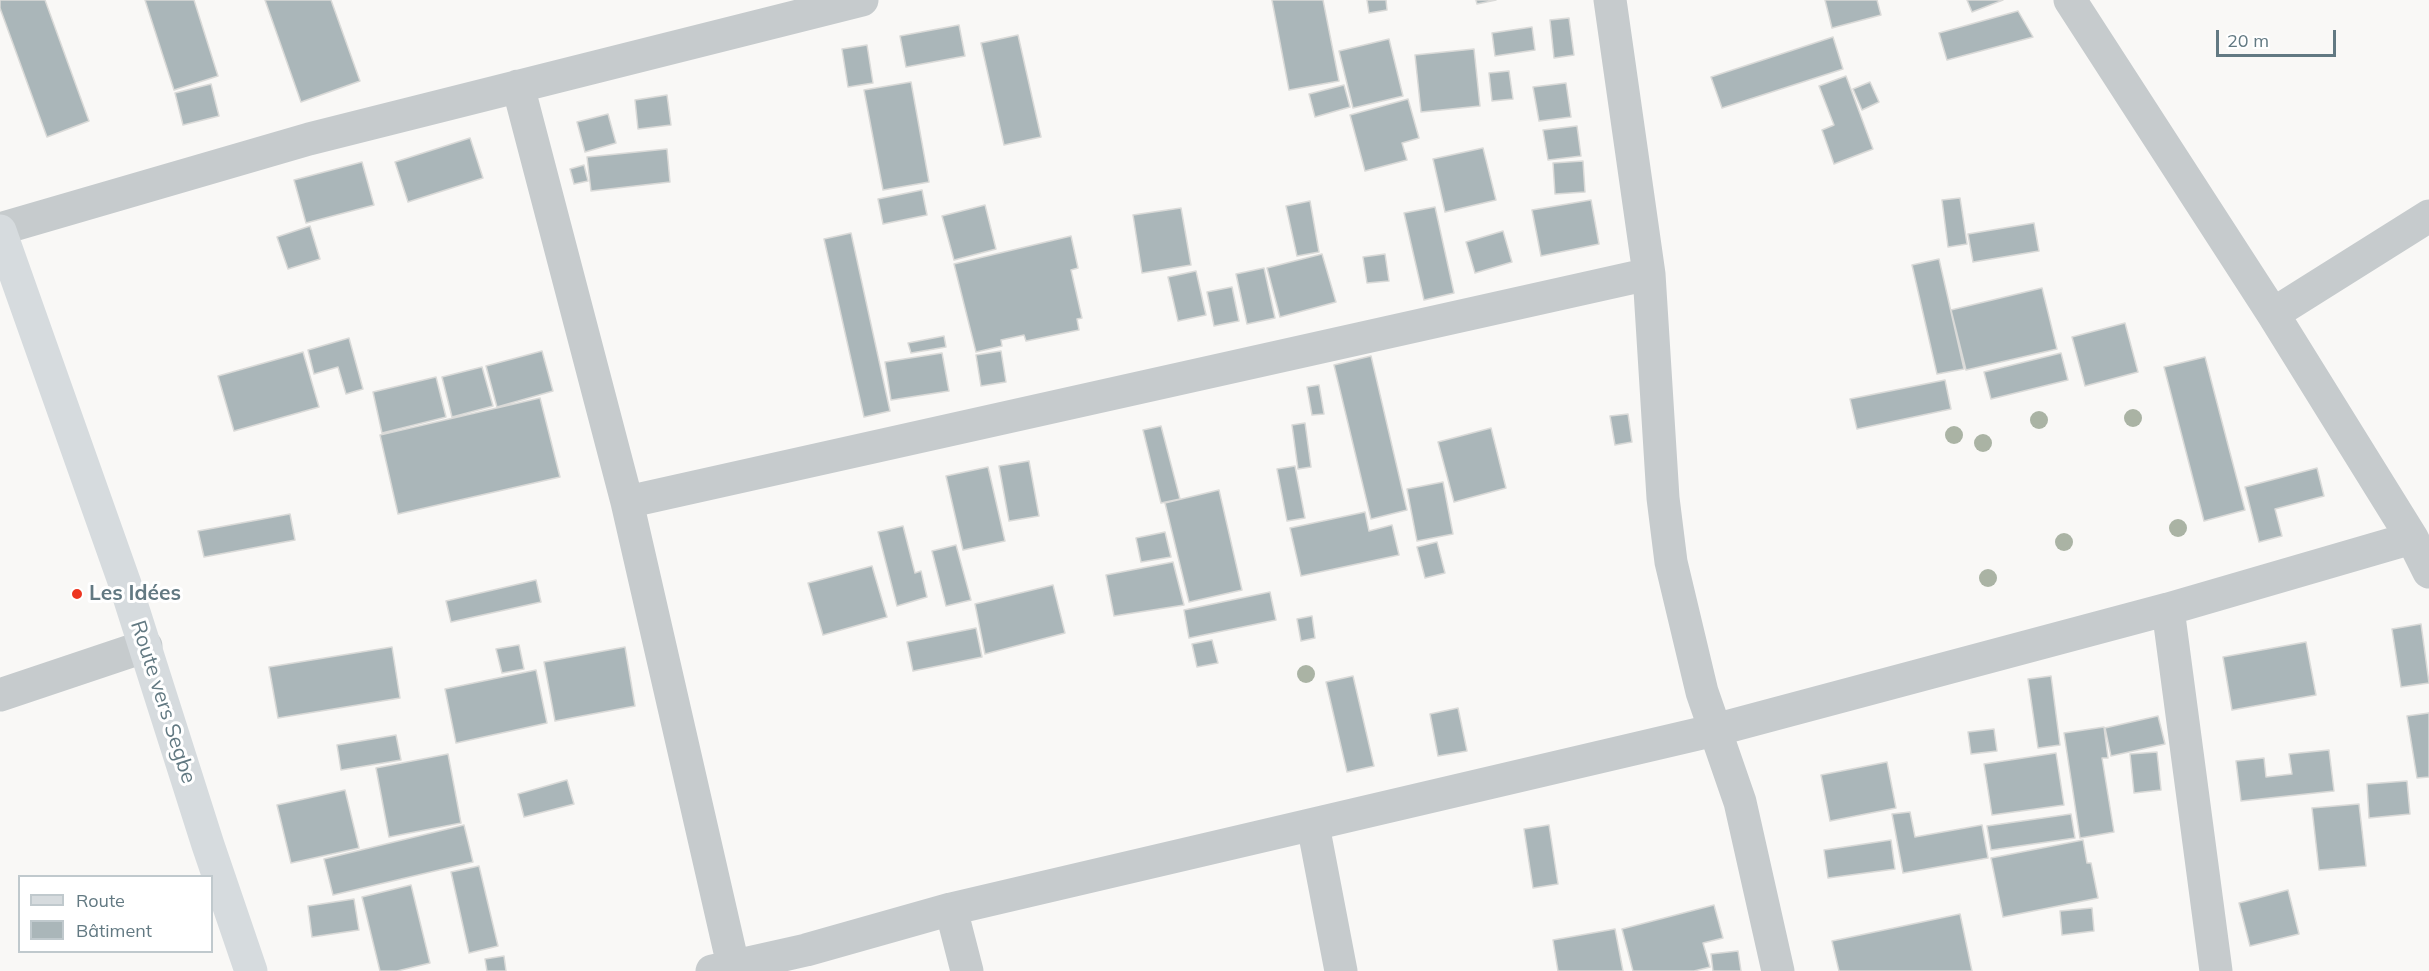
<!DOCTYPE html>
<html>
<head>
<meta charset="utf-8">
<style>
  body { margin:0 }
  #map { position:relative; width:2429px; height:971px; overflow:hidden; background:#f9f8f6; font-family:Mulish,sans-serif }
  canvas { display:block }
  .legend { position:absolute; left:18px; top:875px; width:195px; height:78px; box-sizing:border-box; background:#fff; border:2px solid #c0c9cd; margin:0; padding:8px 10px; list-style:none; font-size:18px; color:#627982 }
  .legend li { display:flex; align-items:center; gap:12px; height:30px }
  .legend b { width:30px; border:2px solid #c0c9cd }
  .scale { position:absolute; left:2216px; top:30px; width:120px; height:27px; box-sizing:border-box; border:3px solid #627982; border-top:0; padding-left:8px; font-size:18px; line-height:21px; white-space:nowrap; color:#627982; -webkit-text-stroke:4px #fff; paint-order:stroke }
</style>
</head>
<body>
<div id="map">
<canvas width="2429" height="971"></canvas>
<ul class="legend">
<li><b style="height:8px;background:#d6dbde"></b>Route</li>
<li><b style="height:16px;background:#aab6b9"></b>Bâtiment</li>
</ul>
<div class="scale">20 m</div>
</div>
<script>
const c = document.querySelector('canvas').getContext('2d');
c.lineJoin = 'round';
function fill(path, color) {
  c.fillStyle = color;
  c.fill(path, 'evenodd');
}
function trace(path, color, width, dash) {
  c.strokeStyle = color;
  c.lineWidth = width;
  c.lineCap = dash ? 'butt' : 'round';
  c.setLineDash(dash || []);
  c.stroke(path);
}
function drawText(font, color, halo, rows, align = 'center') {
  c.font = font + ' Mulish,sans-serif';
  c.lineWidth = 6;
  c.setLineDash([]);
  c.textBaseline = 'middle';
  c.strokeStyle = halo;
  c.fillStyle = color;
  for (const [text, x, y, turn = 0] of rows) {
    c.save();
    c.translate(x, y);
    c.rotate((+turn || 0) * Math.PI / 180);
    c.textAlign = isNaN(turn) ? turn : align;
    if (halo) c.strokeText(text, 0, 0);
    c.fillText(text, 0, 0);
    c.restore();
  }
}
const building = new Path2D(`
  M0,0H45L89,121L47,137L0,8Z
  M145,0H194L218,76L174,90Z
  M265,0H331L360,81L301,102Z
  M1272,0H1323L1339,81L1289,90Z
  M1367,0H1386L1387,10L1369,13Z
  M1476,0H1496L1477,4Z
  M1825,0H1877L1881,15L1832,28Z
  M1967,0H2003L1972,12Z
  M2018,11L2033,37L1947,60L1939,33Z
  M1569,18L1574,55L1554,58L1550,20Z
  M959,25L965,56L906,67L900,36Z
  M1532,27L1535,50L1495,56L1492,33Z
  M1018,35L1041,137L1004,145L981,43Z
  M1833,37L1843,69L1722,108L1711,77Z
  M1389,39L1403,96L1353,108L1339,51Z
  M867,45L873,83L848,87L842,49Z
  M1474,49L1480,106L1421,112L1415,55Z
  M1509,71L1513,99L1492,101L1489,73Z
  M1846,76L1873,149L1834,164L1822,130L1834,125L1819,86Z
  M911,82L929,182L883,190L864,90Z
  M1870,82L1879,102L1862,110L1853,89Z
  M1566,83L1571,117L1539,121L1533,87Z
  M211,84L219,116L183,125L175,93Z
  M1344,85L1350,107L1315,117L1309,94Z
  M667,95L671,125L638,129L635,100Z
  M1408,99L1419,138L1402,143L1407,160L1365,171L1350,115Z
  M608,114L616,143L585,152L577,122Z
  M1577,126L1581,156L1548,160L1543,130Z
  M470,138L483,178L408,202L395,162Z
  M1483,148L1496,200L1445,212L1433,159Z
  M667,149L670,182L591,191L587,157Z
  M1583,161L1585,192L1555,194L1553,163Z
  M362,162L374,205L306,223L294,180Z
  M584,165L588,181L574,184L570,169Z
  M922,190L927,215L883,224L878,199Z
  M1960,198L1967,244L1948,247L1942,200Z
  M1591,200L1599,244L1541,256L1532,210Z
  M1310,201L1319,252L1297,256L1286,206Z
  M985,205L996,249L954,260L942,216Z
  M1435,207L1454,293L1424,300L1404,213Z
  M1181,208L1191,265L1142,273L1133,215Z
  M2034,223L2039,251L1973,262L1968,234Z
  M310,226L320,259L288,269L277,237Z
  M1503,231L1512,262L1475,273L1466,242Z
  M851,233L890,411L864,417L824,239Z
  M1071,236L1078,268L1071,270L1082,318L1077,319L1079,330L1026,341L1024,335L1001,340L1002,346L976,352L954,264Z
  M1322,254L1336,302L1280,317L1267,268Z
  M1385,254L1389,281L1367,283L1363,257Z
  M1939,259L1964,369L1937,374L1912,265Z
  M1264,268L1275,318L1247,324L1236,274Z
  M1196,271L1206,315L1178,321L1168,277Z
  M1232,287L1239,321L1214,326L1207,292Z
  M2042,288L2057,349L1966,370L1951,310Z
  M2125,323L2138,372L2085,386L2072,337Z
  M944,336L946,347L911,353L908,343Z
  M349,338L363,389L346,394L338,367L314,374L308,350Z
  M542,351L553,391L497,407L486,366Z
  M1001,351L1006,382L981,386L976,355Z
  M303,352L319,407L234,431L218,376Z
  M942,353L949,391L891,400L885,362Z
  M2061,353L2068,380L1991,399L1984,372Z
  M1371,356L1407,510L1371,519L1334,365Z
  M2205,357L2245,510L2204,521L2164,367Z
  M482,367L493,406L452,417L442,377Z
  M436,377L446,417L382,433L373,392Z
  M1945,380L1951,409L1857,429L1850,399Z
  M1319,385L1324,414L1312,415L1307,387Z
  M540,398L560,477L398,514L380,435Z
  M1628,414L1632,442L1615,445L1610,416Z
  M1305,423L1311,467L1298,469L1292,425Z
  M1161,426L1180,499L1161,503L1143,430Z
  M1491,428L1506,488L1454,502L1438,442Z
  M1029,461L1039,516L1009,521L999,466Z
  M1295,466L1305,518L1287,521L1277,469Z
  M988,467L1005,541L963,550L946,476Z
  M2317,468L2324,496L2275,509L2282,536L2259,542L2245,487Z
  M1443,482L1453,534L1417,541L1407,489Z
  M1219,490L1242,590L1189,602L1165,503Z
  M1365,512L1369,531L1392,525L1399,555L1301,576L1290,528Z
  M290,514L295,540L204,557L198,531Z
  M903,526L915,573L921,571L927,597L897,606L878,532Z
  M1165,532L1171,557L1141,562L1136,538Z
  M1437,542L1445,573L1425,578L1417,547Z
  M956,545L971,600L946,606L932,551Z
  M1173,562L1184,605L1114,616L1106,575Z
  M872,566L887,617L823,635L808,583Z
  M536,580L541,602L451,622L446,601Z
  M1053,585L1065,633L985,654L975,604Z
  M1270,592L1276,620L1189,638L1184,610Z
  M1312,616L1315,638L1301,641L1297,619Z
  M2421,624L2429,683L2401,687L2392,629Z
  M976,628L982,657L913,671L907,642Z
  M1212,640L1218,663L1197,667L1192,644Z
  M2306,642L2316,695L2232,710L2223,657Z
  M519,645L524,669L502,673L496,649Z
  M392,647L400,698L278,718L269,667Z
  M625,647L635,706L555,721L544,662Z
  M536,670L547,723L456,743L445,689Z
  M1353,676L1374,766L1347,772L1326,682Z
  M2051,676L2060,745L2038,748L2028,679Z
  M1458,708L1467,751L1438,756L1430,714Z
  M2429,713V777L2417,778L2407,716Z
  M2158,716L2165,744L2111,756L2105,728Z
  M2104,727L2108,758H2102L2114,832L2080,838L2064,733Z
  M1994,729L1997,751L1971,754L1968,732Z
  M396,735L401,760L341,770L337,745Z
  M2329,750L2334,791L2241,801L2236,761L2264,758L2266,777L2292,774L2289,754Z
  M2157,752L2161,790L2134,793L2130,754Z
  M2056,753L2064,805L1992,815L1984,764Z
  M448,754L461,823L389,837L376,768Z
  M1887,762L1896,808L1830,821L1821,775Z
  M567,780L574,804L524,817L518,794Z
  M2407,781L2410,814L2369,818L2367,784Z
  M345,790L359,848L291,863L277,805Z
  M2359,804L2366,866L2319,870L2312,808Z
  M1910,812L1915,837L1982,825L1988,858L1903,873L1892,814Z
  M2071,814L2075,838L1991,850L1987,826Z
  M464,825L473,862L333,895L324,859Z
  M1549,825L1558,884L1533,888L1524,829Z
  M1891,840L1895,869L1828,878L1824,850Z
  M2083,840L2087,863H2091L2098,898L2003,917L1991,858Z
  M479,866L498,946L469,953L451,872Z
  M411,885L430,963L397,971H380L362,897Z
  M2288,890L2299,934L2250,946L2239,903Z
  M354,899L359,930L312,937L308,906Z
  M1714,905L1723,938L1703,943L1710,967L1694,971H1633L1622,929Z
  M2092,908L2094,931L2062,935L2060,911Z
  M1960,914L1972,971H1839L1832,941Z
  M1615,929L1623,971H1558L1553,940Z
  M1738,951L1741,971H1713L1711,954Z
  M504,956L506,971H487L485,959Z`);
fill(building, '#aab6b9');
trace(building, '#dadad8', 1.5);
trace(new Path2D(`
  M1610,0L1649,274L1663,498L1671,562L1702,692L1740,802L1778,971
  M2070,0L2273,314L2412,538L2429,572
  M518,86L627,502L733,965
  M0,229L309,139L862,0
  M2273,314L2429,216
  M627,502L1649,274
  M2168,609L2216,971
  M0,695L146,646
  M1313,825L1341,971
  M951,909L967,971
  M712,971L806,950L951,909L1715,730L2168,609L2412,538`), '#c6cbcd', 33);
trace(new Path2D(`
  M0,231L125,584L208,845L251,971`), '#d6dbde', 33);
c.fillStyle = '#aab3a4';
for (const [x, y] of [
  [2133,418],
  [2039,420],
  [1954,435],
  [1983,443],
  [2178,528],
  [2064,542],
  [1988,578],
  [1306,674]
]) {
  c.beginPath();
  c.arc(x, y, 9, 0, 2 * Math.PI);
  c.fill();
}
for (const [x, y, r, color] of [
  [77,594,6,"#ed3621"]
]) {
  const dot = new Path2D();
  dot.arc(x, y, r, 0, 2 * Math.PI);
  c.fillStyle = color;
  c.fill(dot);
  trace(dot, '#fff', 2);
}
drawText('bold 21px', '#627982', '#fff', [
  ["Les Idées",89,594]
], 'left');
drawText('21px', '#627982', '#fff', [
  ["Route vers Segbe",163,702,72]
]);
</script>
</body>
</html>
